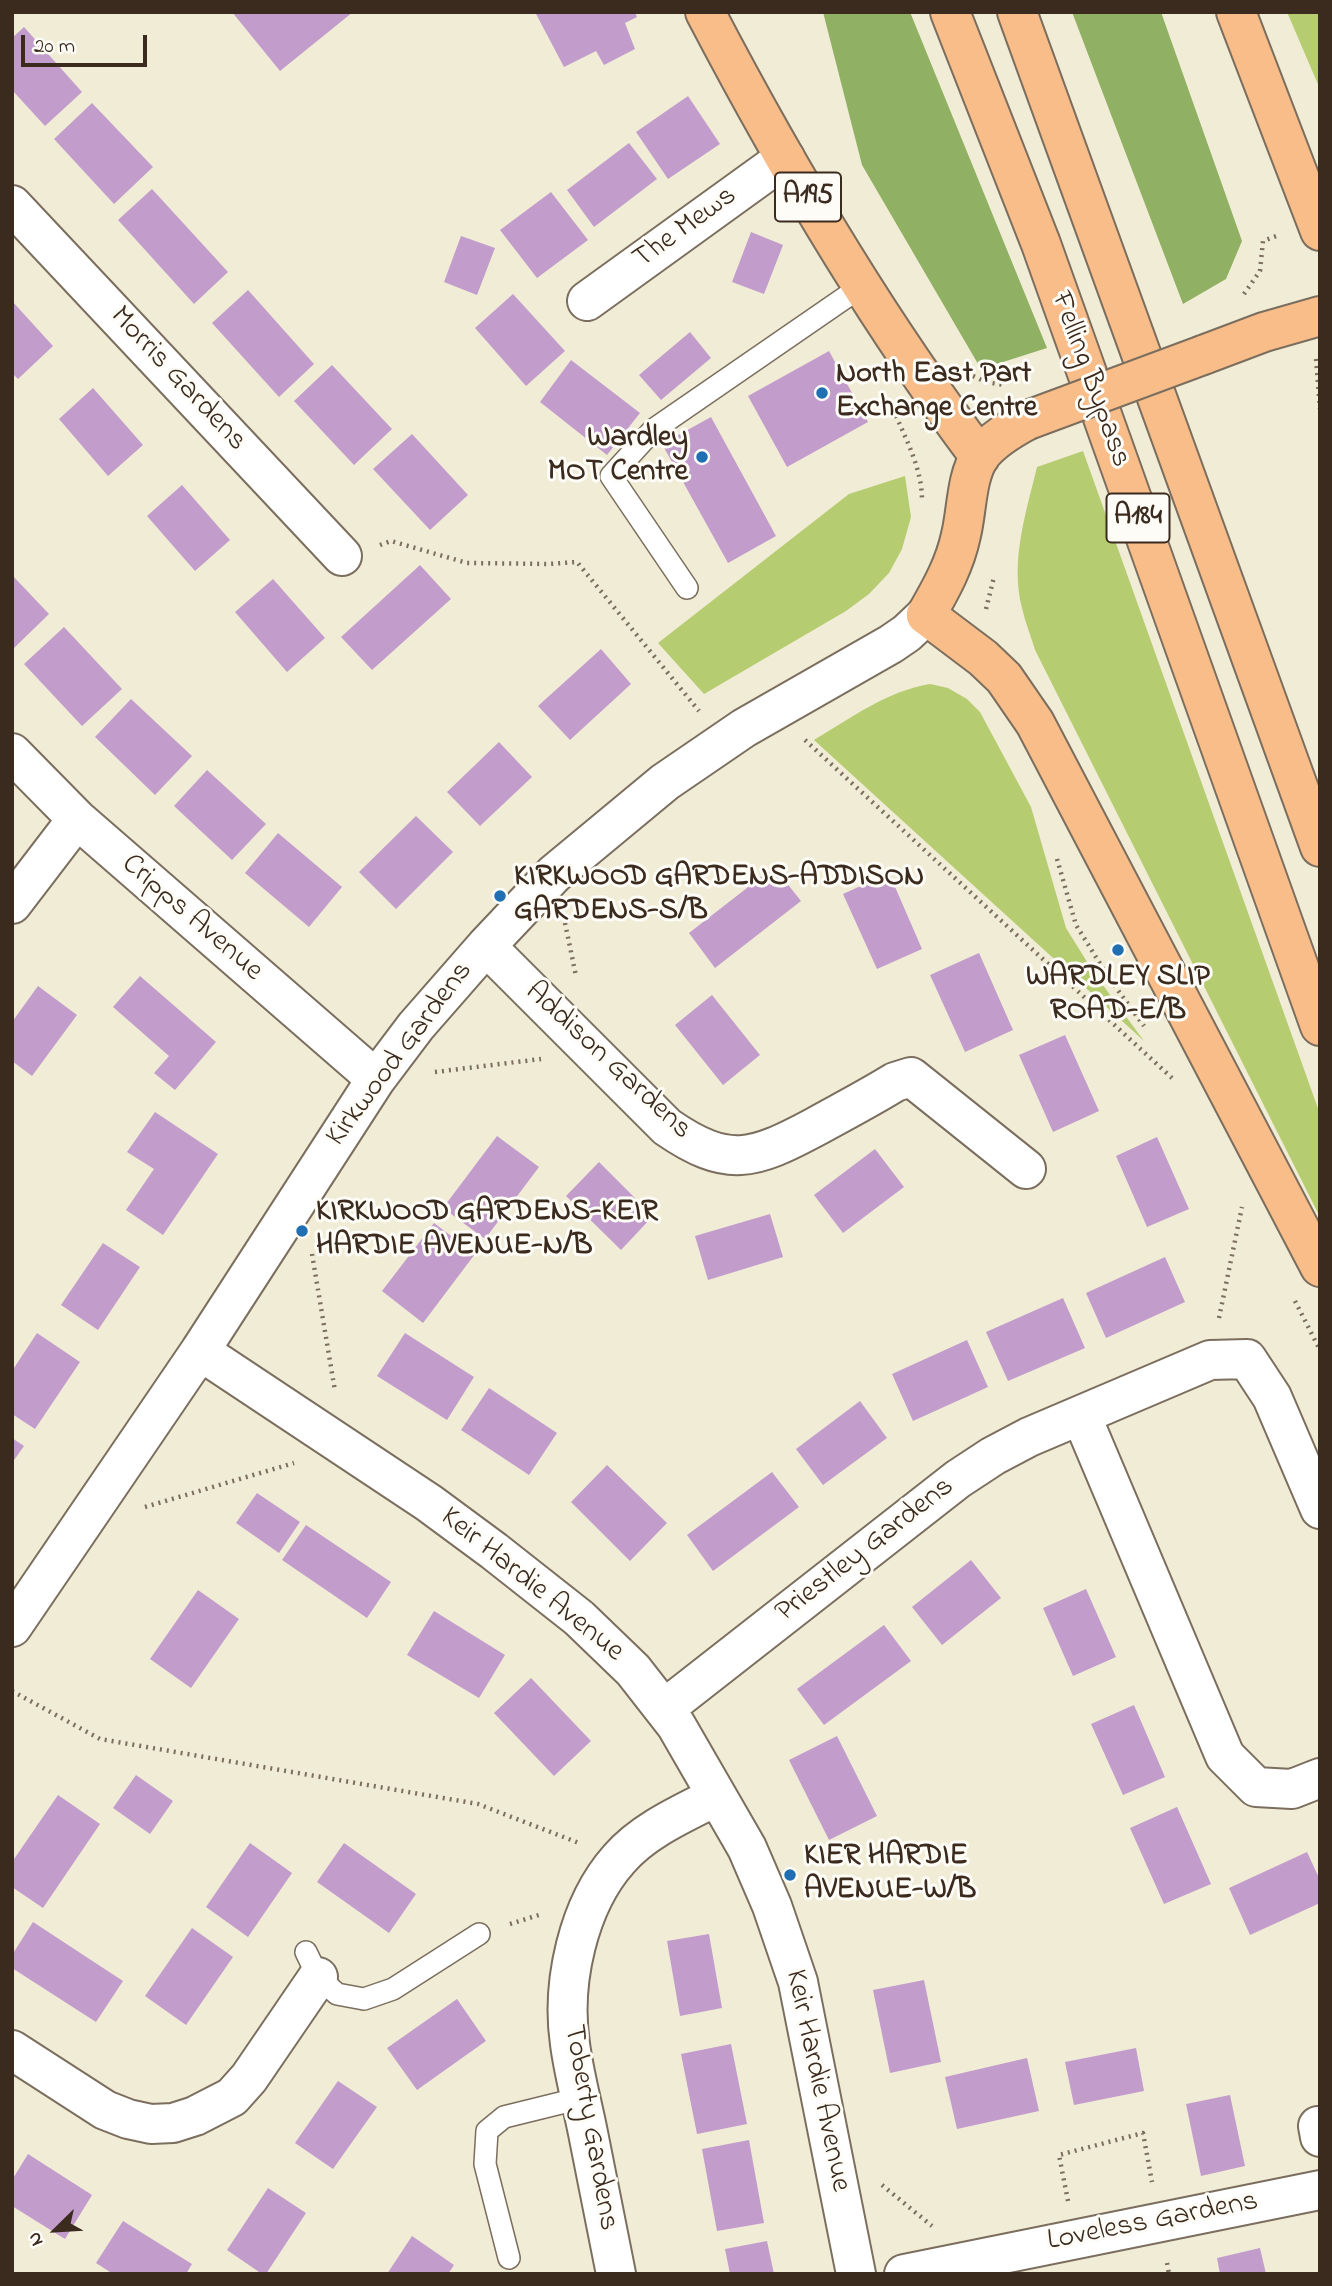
<!DOCTYPE html>
<html>
<head>
<meta charset="utf-8">
<style>
  body { margin:0 }
  #map { position:relative; width:1332px; height:2286px; overflow:hidden; background:#f1ecd6; font-family:"Indie Flower",sans-serif }
  canvas { display:block }
  .frame { position:absolute; inset:0; border:14px solid #3b2a1e; pointer-events:none }
  .north { position:absolute; left:21px; top:2195px; width:70px; height:70px; -webkit-text-stroke:5px #fdfcf7; paint-order:stroke; rotate:246deg; font-size:19px; font-weight:700; line-height:28px; text-align:center; color:#3b2a1e }
  .north::after { content:''; display:block; margin:auto; width:24px; height:32px; background:#3b2a1e; clip-path:polygon(50% 0,100% 100%,50% 72%,0 100%) }
  .scale { position:absolute; left:21px; top:35px; width:126px; height:32px; box-sizing:border-box; border:4px solid #3b2a1e; border-top:0; padding-left:9px; font-size:21px; line-height:24px; white-space:nowrap; color:#3b2a1e; -webkit-text-stroke:5px #fdfcf7; paint-order:stroke }
</style>
</head>
<body>
<div id="map">
<canvas width="1332" height="2286"></canvas>
<div class="frame"></div>
<div class="north">N</div>
<div class="scale">20 m</div>
</div>
<script>
const c = document.querySelector('canvas').getContext('2d');
c.lineJoin = 'round';
function fill(path, color) {
  c.fillStyle = color;
  c.fill(path, 'evenodd');
}
function trace(path, color, width, dash) {
  c.strokeStyle = color;
  c.lineWidth = width;
  c.lineCap = dash ? 'butt' : 'round';
  c.setLineDash(dash || []);
  c.stroke(path);
}
function drawText(font, color, halo, rows, align = 'center') {
  c.font = font + ' "Indie Flower",sans-serif';
  c.lineWidth = 6;
  c.setLineDash([]);
  c.textBaseline = 'middle';
  c.strokeStyle = halo;
  c.fillStyle = color;
  for (const [text, x, y, turn = 0] of rows) {
    c.save();
    c.translate(x, y);
    c.rotate((+turn || 0) * Math.PI / 180);
    c.textAlign = isNaN(turn) ? turn : align;
    if (halo) c.strokeText(text, 0, 0);
    c.fillText(text, 0, 0);
    c.restore();
  }
}
fill(new Path2D(`
  M1287,12H1320V89Z
  M1083,451L1320,1114V1217L1035,650C1031,636 1025,622 1022,608C1010,561 1026,513 1037,467Z
  M905,476L911,517L902,549L889,573L869,594L846,611L704,694L658,643L849,494Z
  M930,684L948,688L967,699L980,712L1031,807L1066,928L1094,973L1144,1041L814,740C851,718 887,691 930,684Z`), '#b6cc71');
fill(new Path2D(`
  M823,12H910L1047,348L981,369L862,165Z
  M1072,12H1161L1242,241L1226,279L1183,304Z`), '#90b063');
fill(new Path2D(`
  M232,12H353L280,71Z
  M535,12H635L637,17L625,23L635,49L604,65L596,51L564,67Z
  M24,27L82,92L45,126L12,90V38Z
  M688,96L720,144L668,179L636,132Z
  M92,103L153,167L114,204L54,139Z
  M629,143L657,179L594,227L567,190Z
  M152,189L228,272L194,304L118,220Z
  M551,192L588,240L537,278L500,230Z
  M751,232L783,245L764,294L732,282Z
  M461,236L495,248L477,295L444,282Z
  M248,290L314,364L279,397L212,323Z
  M513,294L565,351L526,386L475,328Z
  M12,301L53,346L18,379L12,373Z
  M690,332L711,358L661,400L639,375Z
  M829,351L868,422L787,467L748,396Z
  M571,360L640,413L607,455L540,402Z
  M332,365L392,429L354,465L294,401Z
  M93,388L143,445L108,476L59,419Z
  M711,417L776,536L728,563L662,444Z
  M412,434L468,495L430,530L373,469Z
  M182,485L230,540L195,571L147,516Z
  M420,565L451,599L372,670L341,637Z
  M12,575L49,614L12,650Z
  M273,579L325,638L287,672L235,612Z
  M64,627L122,689L82,726L24,664Z
  M601,649L631,684L570,740L538,706Z
  M131,699L192,756L155,795L95,737Z
  M499,742L532,777L480,826L447,792Z
  M207,770L266,824L232,860L174,806Z
  M416,816L453,852L396,909L359,872Z
  M278,833L342,887L309,927L245,873Z
  M774,867L801,901L715,968L689,933Z
  M889,873L922,949L877,969L843,894Z
  M979,953L1013,1030L965,1052L930,975Z
  M140,976L216,1042L175,1090L154,1073L169,1056L113,1007Z
  M38,986L77,1015L32,1076L12,1061V1022Z
  M712,995L760,1055L723,1085L675,1025Z
  M1065,1035L1099,1111L1053,1132L1019,1055Z
  M155,1112L218,1154L163,1235L126,1210L154,1169L127,1152Z
  M497,1136L539,1167L485,1239L443,1208Z
  M1157,1137L1189,1209L1147,1227L1116,1156Z
  M875,1149L904,1187L843,1233L814,1195Z
  M599,1162L653,1216L621,1250L566,1196Z
  M770,1214L783,1257L708,1280L695,1236Z
  M434,1223L475,1254L423,1323L382,1291Z
  M103,1243L140,1267L98,1330L61,1305Z
  M1165,1257L1185,1302L1106,1338L1086,1293Z
  M1063,1298L1085,1348L1008,1381L986,1332Z
  M37,1333L80,1362L35,1429L12,1414V1371Z
  M405,1333L474,1377L447,1420L377,1376Z
  M967,1340L988,1387L913,1421L892,1374Z
  M489,1388L557,1433L529,1475L461,1430Z
  M860,1401L887,1438L823,1485L796,1449Z
  M12,1438L24,1446L12,1463Z
  M607,1465L667,1523L630,1561L571,1502Z
  M772,1472L799,1507L713,1571L687,1535Z
  M257,1493L300,1522L279,1553L236,1523Z
  M306,1525L391,1582L367,1618L282,1560Z
  M971,1560L1001,1598L942,1645L912,1607Z
  M1086,1589L1116,1657L1073,1676L1043,1608Z
  M198,1590L239,1619L191,1688L150,1659Z
  M434,1611L505,1655L479,1698L407,1655Z
  M884,1625L911,1661L824,1725L797,1689Z
  M531,1678L591,1741L554,1776L494,1713Z
  M1134,1705L1165,1777L1123,1795L1091,1724Z
  M837,1736L877,1816L829,1840L789,1760Z
  M136,1775L173,1801L150,1834L113,1808Z
  M58,1795L100,1824L43,1908L12,1887V1862Z
  M1177,1807L1211,1884L1164,1904L1130,1828Z
  M250,1843L292,1873L248,1937L206,1907Z
  M344,1843L416,1894L389,1933L317,1882Z
  M1307,1852L1320,1880V1903L1250,1935L1229,1888Z
  M33,1922L123,1981L96,2022L12,1968V1955Z
  M192,1928L233,1957L186,2025L145,1996Z
  M709,1934L722,2008L680,2016L667,1941Z
  M924,1980L941,2062L890,2073L873,1990Z
  M457,1999L486,2041L417,2090L387,2048Z
  M731,2044L747,2124L697,2134L681,2054Z
  M1136,2048L1144,2091L1074,2105L1065,2062Z
  M1027,2058L1039,2111L957,2129L945,2077Z
  M338,2081L377,2107L333,2169L295,2143Z
  M1230,2095L1245,2166L1201,2176L1186,2104Z
  M749,2140L764,2223L717,2231L702,2149Z
  M28,2154L92,2195L65,2239L12,2206V2180Z
  M268,2188L306,2213L266,2274H262L227,2250Z
  M123,2221L192,2264L186,2274H113L96,2263Z
  M412,2236L454,2265L448,2274H387Z
  M767,2241L774,2274H730L725,2249Z
  M1260,2248L1266,2274H1220L1217,2258Z`), '#c29dcc');
const service = new Path2D(`
  M687,588L611,476L653,430L862,286
  M306,1952L318,1977L337,1994L364,1999L393,1989L479,1934
  M509,2258L485,2164L487,2131L504,2117L581,2098`);
const minor = new Path2D(`
  M12,205L342,556
  M587,301L785,158
  M12,753L77,819L376,1079
  M12,904L77,819
  M486,946L667,1127C728,1169 753,1160 815,1127C842,1112 869,1098 895,1082L911,1077L1026,1169
  M200,1351L429,1503L494,1551L579,1618L633,1670L676,1725L747,1848L772,1906L798,1982L856,2274
  M1081,1415L1225,1756L1256,1787L1292,1789L1320,1778
  M12,1627L200,1351L376,1079L416,1026L486,946L554,874L665,782L744,728L891,644L907,633L926,615
  M664,1709L958,1479L993,1456L1029,1437L1210,1360L1247,1359L1272,1397L1320,1509
  M12,2050L105,2110L128,2119L151,2124L173,2123L195,2116L232,2097L249,2078L318,1977
  M1318,2126L1320,2137
  M616,2274C607,2227 597,2180 588,2133C582,2103 574,2074 570,2044C561,1983 578,1905 619,1859C644,1830 684,1813 717,1796
  M904,2274L1320,2190`);
const primary = new Path2D(`
  M705,12C786,167 875,318 980,457
  M1203,355L1264,332L1320,316
  M926,615C941,589 955,564 961,535C967,511 966,477 980,456C992,440 1011,429 1028,420`);
const trunk = new Path2D(`
  M950,12L1041,244L1320,1026
  M1017,12L1320,847
  M1236,12L1320,231
  M926,615L983,658L1004,678L1035,723L1320,1267`);
trace(service, '#7b6e5e', 24);
trace(minor, '#7b6e5e', 42);
trace(primary, '#7b6e5e', 42);
trace(trunk, '#7b6e5e', 42);
trace(new Path2D(`
  M1244,294L1260,271L1263,241L1279,235
  M1316,359L1320,409
  M973,376L986,382L1004,385
  M896,416C908,443 922,471 922,500
  M380,545L391,541L467,563L549,564L577,562L699,711
  M986,609L994,577
  M805,740L1172,1078
  M1057,859L1076,925L1109,978L1144,1026
  M565,923L576,976
  M435,1072L541,1059
  M312,1254L335,1391
  M1295,1301L1320,1350
  M1219,1318L1242,1207
  M145,1507L294,1463
  M12,1691L100,1739L478,1804L579,1843
  M510,1924L542,1914
  M882,2185L932,2226
  M1068,2201L1059,2155L1143,2133L1152,2182
  M1167,2263L1169,2274`), '#7b6e5e', 4.5, [2, 5]);
trace(service, '#fff', 21);
trace(minor, '#fff', 38);
trace(primary, '#f8bd88', 38);
trace(trunk, '#f8bd88', 38);
const primaryBridge = new Path2D(`
  M1028,420L1203,355`);
trace(primaryBridge, '#7b6e5e', 42, []);
trace(primaryBridge, '#f8bd88', 38);
for (const [x, y, r, color] of [
  [822,393,7,"#1f6fb2"],
  [702,457,7,"#1f6fb2"],
  [500,896,7,"#1f6fb2"],
  [1118,950,7,"#1f6fb2"],
  [302,1231,7,"#1f6fb2"],
  [790,1875,7,"#1f6fb2"]
]) {
  const dot = new Path2D();
  dot.arc(x, y, r, 0, 2 * Math.PI);
  c.fillStyle = color;
  c.fill(dot);
  trace(dot, '#fdfcf7', 2.5);
}
for (const [x, y, w] of [
  [808,197,66],
  [1138,518,63]
]) {
  const box = new Path2D();
  box.roundRect(x - w / 2, y - 24.5, w, 49, 5);
  c.fillStyle = '#fdfcf7';
  c.fill(box);
  trace(box, '#3b2a1e', 2);
}
drawText('bold 28px', '#3b2a1e', null, [
  ["A195",808,197],
  ["A184",1138,518]
]);
drawText('30px', '#3b2a1e', '#fdfcf7', [
  ["The Mews",686,229,-36],
  ["Morris Gardens",177,380,47],
  ["Felling Bypass",1089,380,70],
  ["Cripps Avenue",191,919,41],
  ["Kirkwood Gardens",401,1055,-53],
  ["Addison Gardens",607,1062,43],
  ["Priestley Gardens",866,1551,-38],
  ["Keir Hardie Avenue",531,1586,39],
  ["Keir Hardie Avenue",816,2081,78],
  ["Toberty Gardens",589,2128,80],
  ["Loveless Gardens",1153,2223,-11]
]);
drawText('bold 30px', '#3b2a1e', '#fdfcf7', [
  ["North East Part",836,376],
  ["Exchange Centre",836,410],
  ["Wardley",688,440,"right"],
  ["MOT Centre",688,474,"right"],
  ["KIRKWOOD GARDENS-ADDISON",514,879],
  ["GARDENS-S/B",514,913],
  ["WARDLEY SLIP",1118,979,"center"],
  ["ROAD-E/B",1118,1013,"center"],
  ["KIRKWOOD GARDENS-KEIR",316,1214],
  ["HARDIE AVENUE-N/B",316,1248],
  ["KIER HARDIE",804,1858],
  ["AVENUE-W/B",804,1892]
], 'left');
</script>
</body>
</html>
